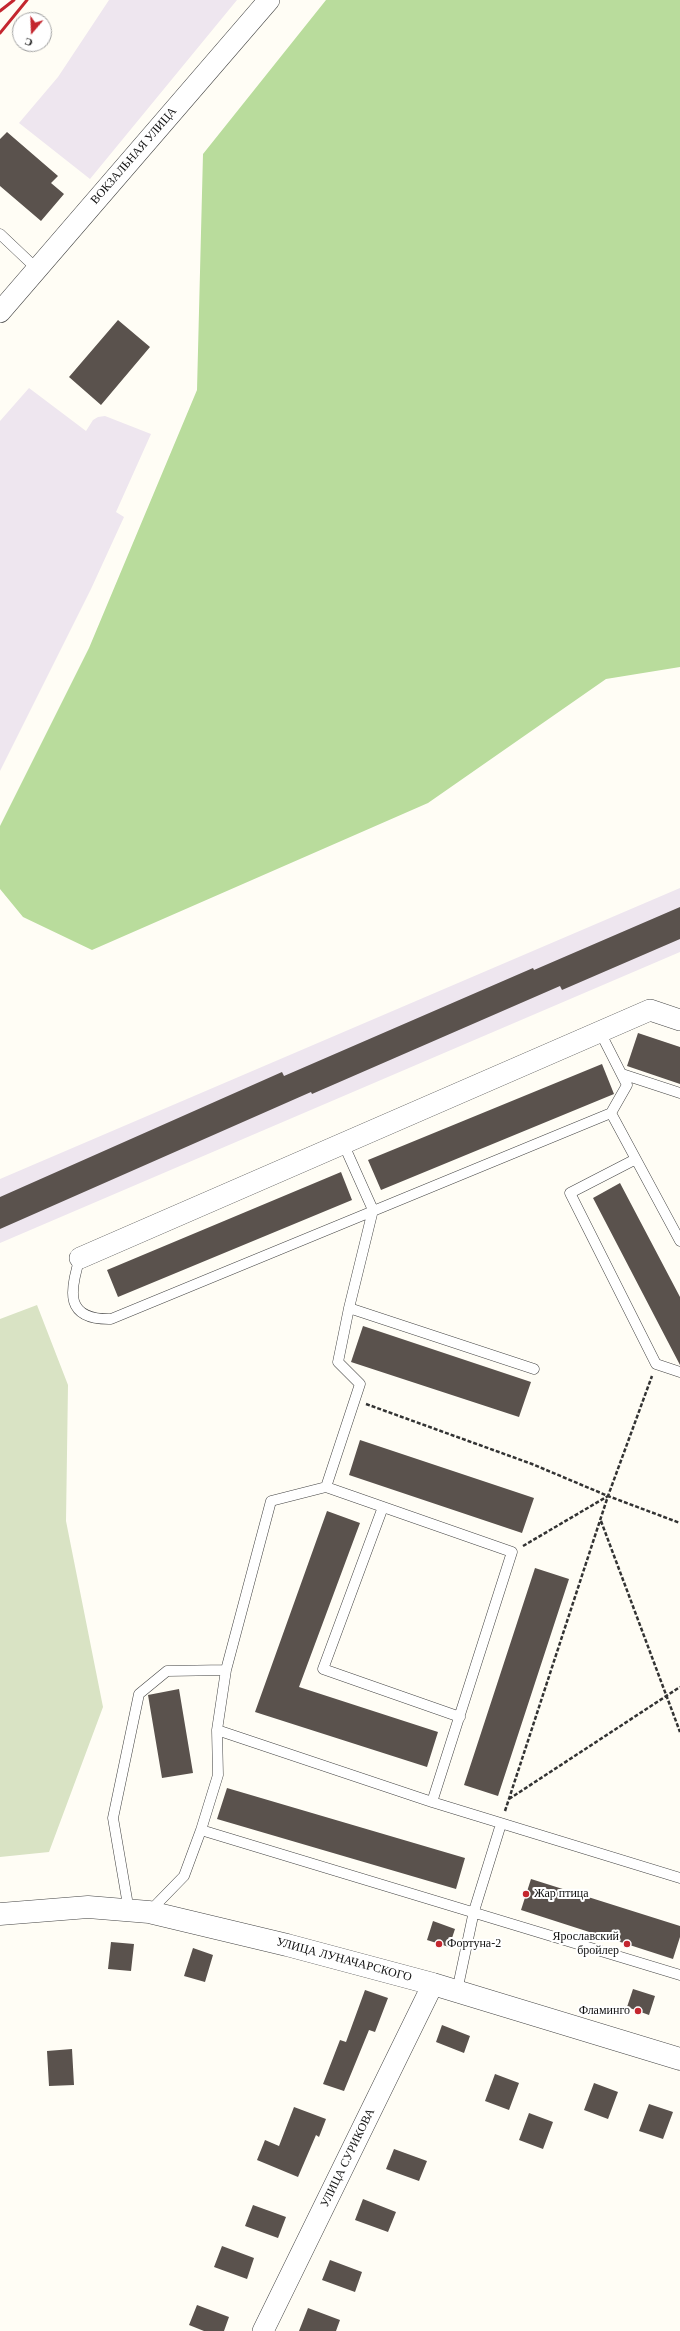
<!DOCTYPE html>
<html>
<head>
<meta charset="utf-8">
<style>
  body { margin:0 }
  #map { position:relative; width:680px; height:2331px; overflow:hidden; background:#fffdf5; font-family:Georgia,serif }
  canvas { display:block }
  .north { position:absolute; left:12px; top:12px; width:40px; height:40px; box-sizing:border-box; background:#fff; border:1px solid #a0a0a0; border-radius:50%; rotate:199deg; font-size:11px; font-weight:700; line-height:16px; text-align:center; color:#111 }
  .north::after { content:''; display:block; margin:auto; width:14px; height:18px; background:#c4262e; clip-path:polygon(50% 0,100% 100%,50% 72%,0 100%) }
</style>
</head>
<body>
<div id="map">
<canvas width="680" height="2331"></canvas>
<div class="north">С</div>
</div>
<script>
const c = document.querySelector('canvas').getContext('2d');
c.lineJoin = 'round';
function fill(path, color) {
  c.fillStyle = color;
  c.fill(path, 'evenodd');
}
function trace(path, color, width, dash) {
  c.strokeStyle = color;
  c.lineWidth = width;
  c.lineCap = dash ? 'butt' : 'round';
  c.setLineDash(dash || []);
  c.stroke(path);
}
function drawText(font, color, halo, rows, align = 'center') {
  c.font = font + ' Georgia,serif';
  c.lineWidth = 4;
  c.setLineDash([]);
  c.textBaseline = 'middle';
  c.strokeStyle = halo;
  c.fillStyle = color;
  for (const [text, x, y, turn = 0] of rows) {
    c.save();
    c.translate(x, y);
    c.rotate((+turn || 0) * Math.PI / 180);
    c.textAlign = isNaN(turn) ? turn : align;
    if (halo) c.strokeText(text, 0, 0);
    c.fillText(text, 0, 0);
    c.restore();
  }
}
fill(new Path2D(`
  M109,0H237L90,179L19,123L58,77Z
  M29,388L86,431L93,420L98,417L105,416L151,434L116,512L124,517L91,589L0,771V421Z
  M680,888V952L0,1243V1179Z`), '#eee6ef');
fill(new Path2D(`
  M326,0H680V667L606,679L428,803L92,950L23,917L0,889V826L89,648L197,390L203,154Z`), '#b9dc9c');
fill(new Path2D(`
  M37,1305L68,1385L66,1521L103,1707L49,1852L0,1857V1319Z`), '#d9e3c4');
fill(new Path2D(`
  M7,132L58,176L51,183L64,194L41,221L0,186V139Z
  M118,320L150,347L101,405L69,377Z
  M680,907V939L562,990L560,986L312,1094L311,1092L0,1229V1197L282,1072L284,1076L533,968L534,970Z
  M638,1033L680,1047V1084L627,1066Z
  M602,1064L614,1094L381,1190L368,1160Z
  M341,1172L352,1200L118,1297L107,1270Z
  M620,1183L680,1297V1365L593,1198Z
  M363,1326L531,1382L519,1417L351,1362Z
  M360,1440L534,1498L522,1533L349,1475Z
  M327,1511L360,1523L299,1687L438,1732L427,1767L255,1712Z
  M535,1568L569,1579L498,1796L464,1785Z
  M179,1689L193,1773L162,1778L148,1695Z
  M227,1788L465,1858L456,1889L217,1819Z
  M531,1879L680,1926V1937L673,1959L521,1910Z
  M433,1921L455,1929L449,1947L427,1940Z
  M111,1942L134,1944L131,1971L108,1969Z
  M193,1948L213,1955L205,1982L184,1976Z
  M633,1989L655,1996L649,2015L627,2007Z
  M365,1990L388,1998L375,2032L369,2030L344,2091L323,2084L340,2040L346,2042Z
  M442,2025L470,2036L464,2053L436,2042Z
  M72,2049L74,2085L49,2086L47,2051Z
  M495,2074L519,2083L509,2110L485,2101Z
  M594,2083L618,2092L608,2119L584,2110Z
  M649,2104L673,2112L663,2139L639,2131Z
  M294,2107L326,2119L319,2137L316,2135L298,2177L257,2160L265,2140L279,2146Z
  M529,2113L553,2122L543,2149L519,2140Z
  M394,2149L427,2161L419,2181L386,2169Z
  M363,2199L396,2212L388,2232L355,2220Z
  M253,2205L286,2217L278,2238L245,2226Z
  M222,2246L254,2258L247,2279L214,2267Z
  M330,2260L362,2272L355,2292L322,2280Z
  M197,2305L229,2317L224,2331H204L189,2325Z
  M308,2308L340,2320L336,2331H299Z`), '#5a524d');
const service = new Path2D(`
  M0,234L37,269
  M599,1030L627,1085L611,1113L680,1241
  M622,1074L680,1093
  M634,1160L570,1193L656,1364L680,1372
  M80,1258C69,1292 65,1320 111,1319L611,1113
  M349,1308L534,1369
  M326,1487L360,1384L338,1362L349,1308L373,1210L343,1143
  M383,1507L323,1669L460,1717
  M217,1730L432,1802
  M201,1830L218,1775L217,1730L226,1670L271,1501L326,1487L512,1552L432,1802L680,1878
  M129,1911L113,1818L139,1694L167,1671L226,1670
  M149,1912L184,1876L201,1830L680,1975
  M457,1991L474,1911L501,1824`);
const minor = new Path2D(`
  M0,312L269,0
  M80,1258L650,1010L680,1020
  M263,2331L433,1984`);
const tertiary = new Path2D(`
  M0,1914L88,1907L149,1912L287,1945L433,1984L680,2059`);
trace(service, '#444', 11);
trace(minor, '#444', 22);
trace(tertiary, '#444', 23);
trace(new Path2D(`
  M366,1404L532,1464L608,1496L680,1523
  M601,1521L680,1732
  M523,1546L608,1496
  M509,1799L680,1687
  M505,1811L608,1496L652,1376`), '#333', 2.5, [4, 2]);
trace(service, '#fff', 10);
trace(minor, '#fff', 21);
trace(tertiary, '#fff', 22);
trace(new Path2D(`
  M0,11L14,0
  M0,33L27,0`), '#c4262e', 3);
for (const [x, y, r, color] of [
  [526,1894,4,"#c4262e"],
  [439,1944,4,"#c4262e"],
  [627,1944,4,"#c4262e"],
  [638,2011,4,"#c4262e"]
]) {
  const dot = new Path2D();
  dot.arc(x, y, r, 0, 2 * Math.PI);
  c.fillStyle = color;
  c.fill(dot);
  trace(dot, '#fff', 1.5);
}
drawText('12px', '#111', '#fff', [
  ["ВОКЗАЛЬНАЯ УЛИЦА",134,156,-49],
  ["УЛИЦА ЛУНАЧАРСКОГО",344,1960,15],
  ["УЛИЦА СУРИКОВА",348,2158,-64]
]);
drawText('12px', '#111', '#fff', [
  ["Жар птица",534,1894],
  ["Ярославский",619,1937,"right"],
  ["бройлер",619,1951,"right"],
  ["Фортуна-2",447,1944],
  ["Фламинго",630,2011,"right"]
], 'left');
</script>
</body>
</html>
